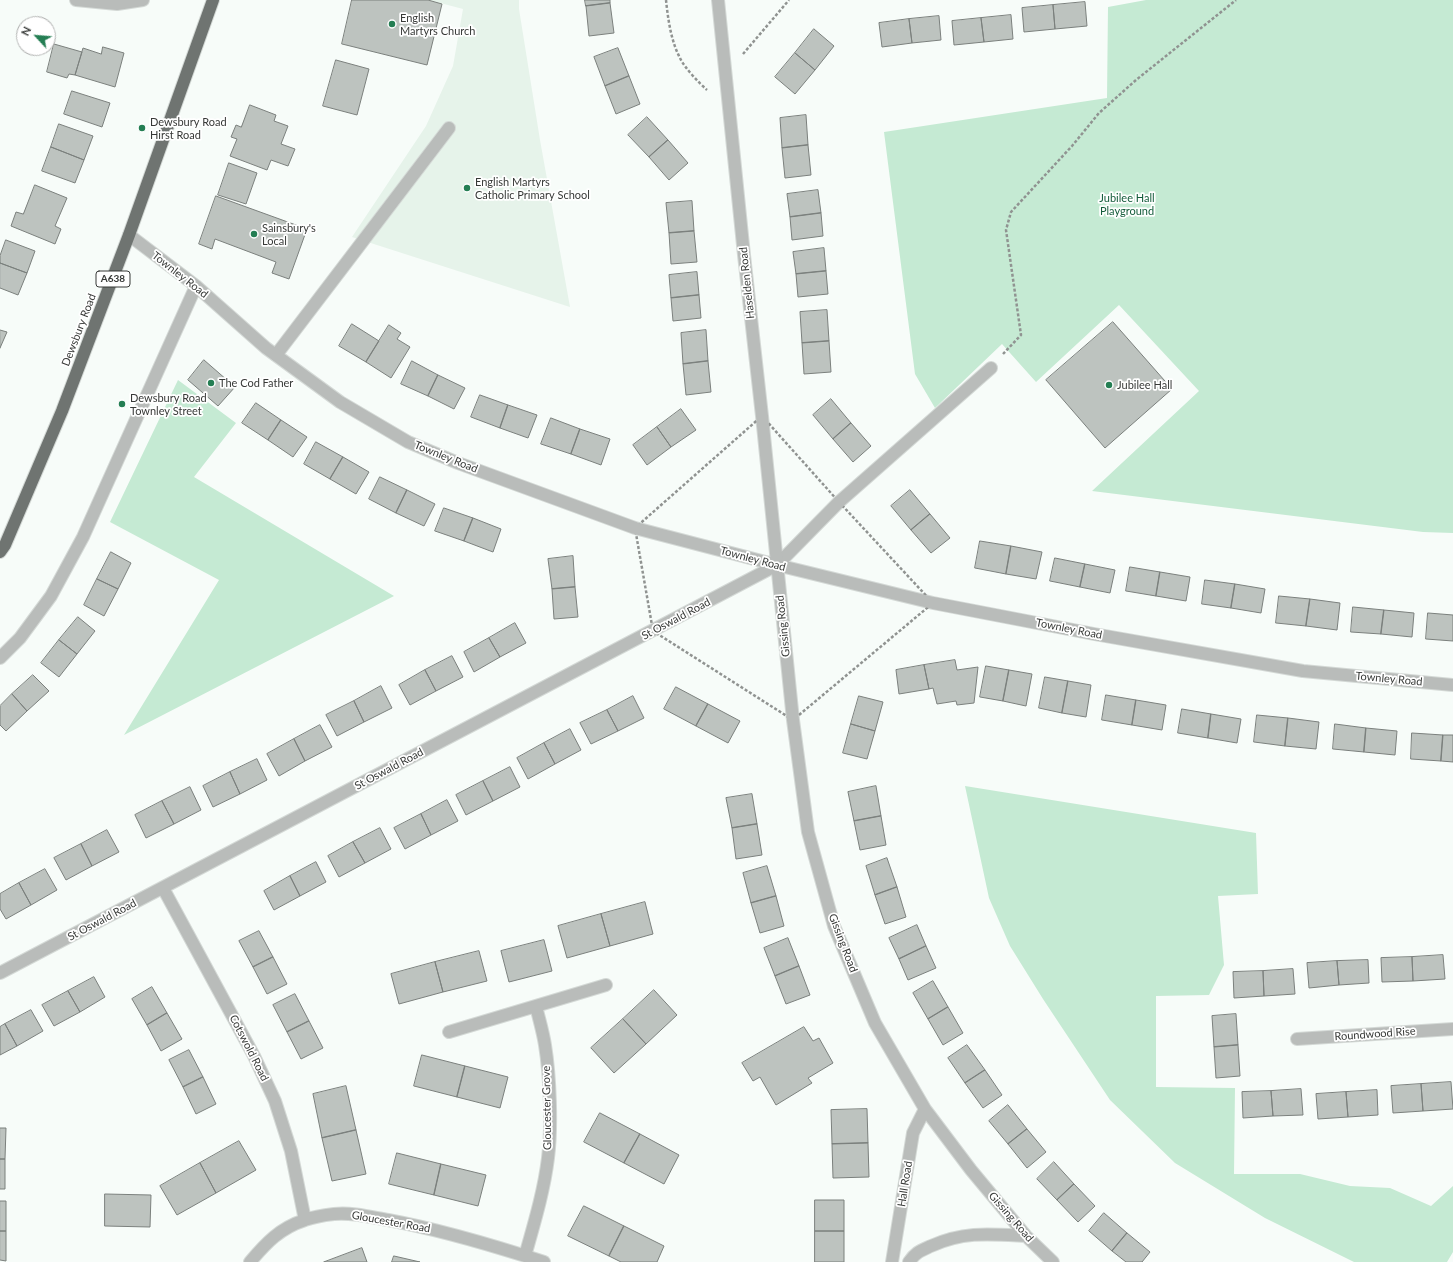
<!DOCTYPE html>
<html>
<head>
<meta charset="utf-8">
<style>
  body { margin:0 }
  #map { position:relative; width:1453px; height:1262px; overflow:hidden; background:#f7fcf9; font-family:Lato,sans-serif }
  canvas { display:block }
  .north { position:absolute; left:16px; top:16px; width:40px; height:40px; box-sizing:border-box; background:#fff; border:1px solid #afb0af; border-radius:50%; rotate:296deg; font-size:11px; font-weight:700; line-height:16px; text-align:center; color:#373937 }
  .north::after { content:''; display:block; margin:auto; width:14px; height:18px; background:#247e53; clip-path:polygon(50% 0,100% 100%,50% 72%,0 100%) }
</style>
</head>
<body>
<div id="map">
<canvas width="1453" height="1262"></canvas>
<div class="north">N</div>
</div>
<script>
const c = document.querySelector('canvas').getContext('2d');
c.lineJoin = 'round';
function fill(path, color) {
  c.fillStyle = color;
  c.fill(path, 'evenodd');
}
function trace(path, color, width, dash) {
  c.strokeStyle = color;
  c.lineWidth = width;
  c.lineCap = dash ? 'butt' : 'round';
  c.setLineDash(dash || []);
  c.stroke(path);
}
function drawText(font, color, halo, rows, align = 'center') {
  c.font = font + ' Lato,sans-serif';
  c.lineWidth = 3.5;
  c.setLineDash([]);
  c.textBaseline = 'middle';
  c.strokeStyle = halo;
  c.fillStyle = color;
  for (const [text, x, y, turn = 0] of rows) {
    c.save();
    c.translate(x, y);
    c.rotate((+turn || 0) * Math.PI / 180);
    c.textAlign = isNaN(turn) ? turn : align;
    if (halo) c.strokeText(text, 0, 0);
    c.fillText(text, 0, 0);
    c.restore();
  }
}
fill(new Path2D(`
  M429,0H519V9L540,140L570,307L352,237L426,126L453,66L463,9Z`), '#e6f3ea');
fill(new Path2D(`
  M1146,0H1453V533L1423,532L1092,491L1199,391L1119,305L1036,382L1002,344L935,408L915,374L884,132L1107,98L1108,7Z
  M178,380L236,423L194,477L394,596L124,735L219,580L110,522Z
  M965,786L1256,833L1258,894L1218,896L1224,965L1209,995L1156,996V1087L1235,1088L1234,1174H1300L1350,1186L1390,1188L1431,1206L1453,1186V1252L1447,1262H1354L1265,1218L1175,1163L1110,1100L1043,999L1010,946L989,898Z`), '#c5ead3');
const building = new Path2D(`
  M352,0H428L442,4L427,65L342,44Z
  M585,0H610V3L586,6Z
  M1085,2L1087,26L1055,29L1053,5Z
  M610,3L614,33L589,36L586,6Z
  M1053,5L1055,29L1024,32L1022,8Z
  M1011,15L1013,39L984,42L981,18Z
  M939,16L941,40L912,43L909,19Z
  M981,18L984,42L954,45L952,21Z
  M909,19L912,43L882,47L879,23Z
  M814,29L834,46L815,70L795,53Z
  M54,44L82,52L75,75L69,74L67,78L47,72Z
  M103,47L124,53L115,87L75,75L83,48L101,54Z
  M618,48L629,76L605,86L594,57Z
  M795,53L815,70L795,94L775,77Z
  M336,60L369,69L357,115L323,106Z
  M629,76L640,104L616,114L605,86Z
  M72,91L110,103L102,127L64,114Z
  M250,105L276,115L274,121L288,126L281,144L295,149L288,166L271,160L267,170L230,156L237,139L231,137L236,125L241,127Z
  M806,115L808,145L782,148L780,118Z
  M647,117L668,140L649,157L628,135Z
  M59,124L93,136L84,160L51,147Z
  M668,140L688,163L669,180L649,157Z
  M808,145L811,175L785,178L782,148Z
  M51,147L84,160L75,183L42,171Z
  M229,163L257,173L246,204L218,195Z
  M35,185L67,198L55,226L61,229L55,244L11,226L16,212L23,214Z
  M818,190L821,213L790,217L787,194Z
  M216,196L307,229L289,279L272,273L276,262L215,239L212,249L199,244Z
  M692,201L694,231L669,233L666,203Z
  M821,213L823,236L792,240L790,217Z
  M694,231L697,262L671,264L669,233Z
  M6,240L35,251L27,273L0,263V256Z
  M824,248L826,271L796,274L793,252Z
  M0,263L27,273L18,295L0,288Z
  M826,271L828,294L798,297L796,274Z
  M697,272L699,295L671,298L669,275Z
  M699,295L701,318L673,321L671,298Z
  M827,310L829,341L802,343L800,312Z
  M1113,322L1172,389L1105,448L1046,380Z
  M352,324L379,341L366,362L339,346Z
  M389,325L401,333L397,339L410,347L391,378L366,362Z
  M0,330L7,332L0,348Z
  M706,330L708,361L683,364L681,333Z
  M829,341L831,372L804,374L802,343Z
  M204,360L235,387L218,406L188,380Z
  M412,361L438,375L428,396L401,384Z
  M708,361L711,392L686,395L683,364Z
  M438,375L465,388L454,409L428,396Z
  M480,395L508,405L500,428L471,417Z
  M831,399L851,423L833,439L813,415Z
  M256,403L281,420L268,440L242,423Z
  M508,405L537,415L528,438L500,428Z
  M681,409L696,430L671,447L657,427Z
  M551,418L580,429L571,454L541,444Z
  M281,420L307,437L293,457L268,440Z
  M851,423L871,446L853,462L833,439Z
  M657,427L671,447L647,465L633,445Z
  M580,429L610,439L601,465L571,454Z
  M316,442L343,457L330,479L304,464Z
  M343,457L369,472L356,494L330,479Z
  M380,477L407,490L396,513L369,499Z
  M407,490L435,504L424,526L396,513Z
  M910,490L930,514L911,530L891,506Z
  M444,508L473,518L464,541L435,531Z
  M930,514L950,538L931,553L911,530Z
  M473,518L501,529L493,552L464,541Z
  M980,541L1011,546L1006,574L975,568Z
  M1011,546L1042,552L1036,579L1006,574Z
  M111,552L131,563L118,589L97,579Z
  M573,556L575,587L552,589L548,559Z
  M1055,558L1085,564L1080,587L1050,581Z
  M1085,564L1115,570L1110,593L1080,587Z
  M1130,567L1160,572L1156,596L1126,591Z
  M1160,572L1190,577L1186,601L1156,596Z
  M97,579L118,589L104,616L84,605Z
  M1205,580L1235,584L1231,608L1202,604Z
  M1235,584L1265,589L1261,613L1231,608Z
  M575,587L578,617L554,619L552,589Z
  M1279,596L1310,599L1306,626L1276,623Z
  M1310,599L1340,603L1337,630L1306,626Z
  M1353,607L1384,610L1381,634L1351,632Z
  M1384,610L1414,613L1412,637L1381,634Z
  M1428,613L1453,615V641L1426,639Z
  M78,617L95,631L77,654L59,640Z
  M515,623L526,643L500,657L489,638Z
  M489,638L500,657L474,672L464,652Z
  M59,640L77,654L59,677L41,663Z
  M452,656L463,677L436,691L425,670Z
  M955,660L957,670L978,667L974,703L957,705L956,701L937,704L933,688L929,689L924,665Z
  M924,665L929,689L899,694L896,670Z
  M986,666L1009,670L1003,701L980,697Z
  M425,670L436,691L410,705L399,685Z
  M1009,670L1032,674L1026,706L1003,701Z
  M33,675L49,691L27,711L12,694Z
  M1045,677L1068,681L1062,713L1039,708Z
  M1068,681L1091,685L1086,717L1062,713Z
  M381,686L392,708L364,722L354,701Z
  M676,687L708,704L696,726L664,709Z
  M12,694L27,711L6,731L0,725V706Z
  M1106,695L1136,700L1132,725L1102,720Z
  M633,696L644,718L618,731L607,710Z
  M859,696L883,702L875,731L851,724Z
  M1136,700L1166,705L1162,730L1132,725Z
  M354,701L364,722L337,736L326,715Z
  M708,704L740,721L728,743L696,726Z
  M1182,709L1211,714L1208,738L1178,733Z
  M607,710L618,731L591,744L580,723Z
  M1211,714L1241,719L1237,743L1208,738Z
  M1257,715L1288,718L1285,746L1254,742Z
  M1288,718L1319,722L1316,749L1285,746Z
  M851,724L875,731L867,759L843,753Z
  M1335,724L1366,728L1364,752L1333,749Z
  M320,725L332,747L305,761L294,739Z
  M1366,728L1397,731L1395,755L1364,752Z
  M570,729L581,750L555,764L544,743Z
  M1412,733L1443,735L1441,761L1411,759Z
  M1443,735H1453V762L1441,761Z
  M294,739L305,761L279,776L267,754Z
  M544,743L555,764L528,779L517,758Z
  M257,759L267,780L240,794L230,772Z
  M510,767L520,787L493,801L483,781Z
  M230,772L240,794L213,807L203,786Z
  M483,781L493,801L466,815L456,795Z
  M876,786L881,816L854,821L848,792Z
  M190,787L201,810L174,824L162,801Z
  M752,794L757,824L732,828L726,798Z
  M447,800L458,821L431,835L421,814Z
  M162,801L174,824L146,838L135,815Z
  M421,814L431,835L405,849L394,828Z
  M881,816L886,845L860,850L854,821Z
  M757,824L762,855L736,859L732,828Z
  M380,828L391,849L365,863L353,842Z
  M107,830L119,852L92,866L81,844Z
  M353,842L365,863L339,877L328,856Z
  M81,844L92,866L66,880L54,858Z
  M887,858L897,887L875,895L866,866Z
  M316,862L326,882L300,896L290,876Z
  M767,866L776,896L751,903L743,873Z
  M45,869L57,890L31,905L19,883Z
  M290,876L300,896L274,910L264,891Z
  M19,883L31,905L6,919L0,909V894Z
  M897,887L906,917L885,924L875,895Z
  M776,896L784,926L760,933L751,903Z
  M645,902L653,934L610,946L601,914Z
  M601,914L610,946L567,958L558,926Z
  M917,925L926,946L899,959L889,938Z
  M259,931L273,957L253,967L239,941Z
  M788,938L799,966L775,976L764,948Z
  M544,940L552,971L509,982L501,951Z
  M926,946L936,968L908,980L899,959Z
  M479,951L487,981L443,992L435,962Z
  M1443,955L1445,979L1413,981L1412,957Z
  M273,957L287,984L267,994L253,967Z
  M1412,957L1413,981L1382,982L1381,958Z
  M1368,960L1369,983L1339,985L1337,961Z
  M1337,961L1339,985L1309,988L1307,963Z
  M435,962L443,992L399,1004L391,974Z
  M799,966L810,995L786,1004L775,976Z
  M1293,969L1295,994L1264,996L1263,971Z
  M1263,971L1264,996L1234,998L1233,972Z
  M94,977L105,997L80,1012L68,991Z
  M933,981L948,1007L928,1019L913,993Z
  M152,987L167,1013L147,1025L132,999Z
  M654,990L677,1015L646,1044L623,1019Z
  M68,991L80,1012L54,1026L42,1005Z
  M295,994L309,1021L287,1032L273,1005Z
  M948,1007L963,1033L943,1045L928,1019Z
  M31,1010L43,1031L17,1046L5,1024Z
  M167,1013L182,1039L161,1051L147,1025Z
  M1236,1014L1238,1045L1214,1047L1212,1016Z
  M623,1019L646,1044L614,1073L591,1048Z
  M309,1021L323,1048L301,1059L287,1032Z
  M5,1024L17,1046L0,1055V1027Z
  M804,1027L813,1041L819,1038L833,1063L808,1078L812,1083L776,1105L760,1077L753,1081L742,1063Z
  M967,1045L985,1070L965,1083L948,1058Z
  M1238,1045L1240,1076L1216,1078L1214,1047Z
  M189,1050L203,1077L183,1087L169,1060Z
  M422,1055L465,1066L457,1097L414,1086Z
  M465,1066L508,1077L500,1108L457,1097Z
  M985,1070L1002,1095L983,1108L965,1083Z
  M203,1077L216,1104L196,1114L183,1087Z
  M1451,1082L1453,1109L1423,1111L1421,1084Z
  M1421,1084L1423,1111L1393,1113L1391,1086Z
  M346,1086L356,1130L322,1138L313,1094Z
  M1301,1089L1303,1115L1273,1116L1271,1091Z
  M1377,1090L1378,1115L1348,1117L1346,1092Z
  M1271,1091L1273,1116L1243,1118L1242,1092Z
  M1346,1092L1348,1117L1318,1119L1316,1094Z
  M1008,1105L1027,1129L1008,1144L989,1121Z
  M867,1109L868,1143L832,1144L831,1110Z
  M600,1113L640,1134L624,1163L584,1142Z
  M0,1128H6L5,1159H0Z
  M1027,1129L1046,1152L1027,1168L1008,1144Z
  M356,1130L366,1174L332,1181L322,1138Z
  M640,1134L679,1155L664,1184L624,1163Z
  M239,1141L256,1170L216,1193L200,1163Z
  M868,1143L869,1177L833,1178L832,1144Z
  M397,1153L441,1164L434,1195L389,1184Z
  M0,1159H5V1189H0Z
  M1054,1162L1074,1184L1057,1200L1037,1179Z
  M200,1163L216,1193L177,1215L160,1186Z
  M441,1164L486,1175L478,1206L434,1195Z
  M1074,1184L1095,1206L1078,1222L1057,1200Z
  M105,1194L151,1195L150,1227L105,1226Z
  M815,1200H844V1231H815Z
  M0,1201H6V1231H0Z
  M584,1206L624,1226L609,1256L568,1236Z
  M1104,1213L1127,1233L1112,1251L1089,1231Z
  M624,1226L664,1246L657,1262H621L609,1256Z
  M0,1231H6V1261L0,1260Z
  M815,1231H844V1262H815Z
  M1127,1233L1150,1252L1142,1262H1126L1112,1251Z
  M362,1248L367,1262H324Z
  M394,1256L420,1262H392Z`);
fill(building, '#bdc3bf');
trace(building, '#7b807d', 1);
const lane = new Path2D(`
  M276,355L449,128
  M777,565L839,502L991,368`);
const street = new Path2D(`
  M76,0L117,4L143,0
  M718,0L744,255L762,416L793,720L808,832L834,926L875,1023L925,1109L971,1170L1026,1236L1053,1262
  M129,235L196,286L266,348L340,402L408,442L458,463L635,528L777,565L933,603L1094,634L1303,671L1453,685
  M0,658L20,638L51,596L83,537L196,286
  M163,888L254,1056L275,1101L291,1151L305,1220
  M0,973L777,565
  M449,1032L606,985
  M1297,1039L1453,1029
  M525,1256C534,1224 544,1191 548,1158C552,1126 550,1076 545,1045C543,1032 539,1019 536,1006
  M250,1262C266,1243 280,1228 305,1220C313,1217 325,1215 334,1214C352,1212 371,1217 388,1220C442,1230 492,1245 544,1262
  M892,1262L913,1133L925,1109
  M909,1262C916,1252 920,1251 931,1246C964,1231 990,1234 1026,1236`);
const highway = new Path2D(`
  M0,552L5,545L62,411L129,235L213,0`);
trace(lane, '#d4d9d6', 14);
trace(street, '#d4d9d6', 14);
trace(highway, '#d4d9d6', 14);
trace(new Path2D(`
  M666,0C668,19 671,41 680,58C684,67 699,83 707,90
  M743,54L789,0
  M1003,354L1021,335L1006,230L1011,212L1072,146L1099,113L1136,80L1236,0
  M762,416L839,502L933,603L793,720L653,631L635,528Z`), '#909391', 2.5, [3, 2]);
trace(lane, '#b9bcba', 12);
trace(street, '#b9bcba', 12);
trace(highway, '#6f7471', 12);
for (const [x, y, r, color] of [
  [392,24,4,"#247e53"],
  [142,128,4,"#247e53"],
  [467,188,4,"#247e53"],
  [254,234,4,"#247e53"],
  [211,383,4,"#247e53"],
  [1109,385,4,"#247e53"],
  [122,404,4,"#247e53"]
]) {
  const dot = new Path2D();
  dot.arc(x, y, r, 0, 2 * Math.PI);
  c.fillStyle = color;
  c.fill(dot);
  trace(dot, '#fff', 1.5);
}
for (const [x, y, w] of [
  [113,279,34]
]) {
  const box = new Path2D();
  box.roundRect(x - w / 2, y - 8, w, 16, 3);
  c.fillStyle = '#fff';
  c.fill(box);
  trace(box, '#373937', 1);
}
drawText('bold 10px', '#373937', null, [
  ["A638",113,279]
]);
drawText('11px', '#373937', '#fff', [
  ["English",400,18],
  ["Martyrs Church",400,31],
  ["Dewsbury Road",150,122],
  ["Hirst Road",150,135],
  ["English Martyrs",475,182],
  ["Catholic Primary School",475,195],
  ["Sainsbury's",262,228],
  ["Local",262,241],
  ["The Cod Father",219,383],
  ["Jubilee Hall",1117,385],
  ["Dewsbury Road",130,398],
  ["Townley Street",130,411]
], 'left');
drawText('11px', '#135c3a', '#fff', [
  ["Jubilee Hall",1127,198],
  ["Playground",1127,211]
]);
drawText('11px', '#373937', '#fff', [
  ["Townley Road",180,275,38],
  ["Haselden Road",747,283,-96],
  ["Dewsbury Road",79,330,-69],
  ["Townley Road",446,457,22],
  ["Townley Road",753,559,15],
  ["St Oswald Road",676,619,-28],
  ["Gissing Road",783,626,-96],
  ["Townley Road",1069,629,11],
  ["Townley Road",1389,679,5],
  ["St Oswald Road",389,769,-28],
  ["St Oswald Road",102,920,-28],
  ["Gissing Road",843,943,69],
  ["Roundwood Rise",1375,1034,-4],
  ["Cotswold Road",249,1048,63],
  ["Gloucester Grove",547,1108,-91],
  ["Hall Road",905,1184,-81],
  ["Gissing Road",1011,1217,49],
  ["Gloucester Road",391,1222,10]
]);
</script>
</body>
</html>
